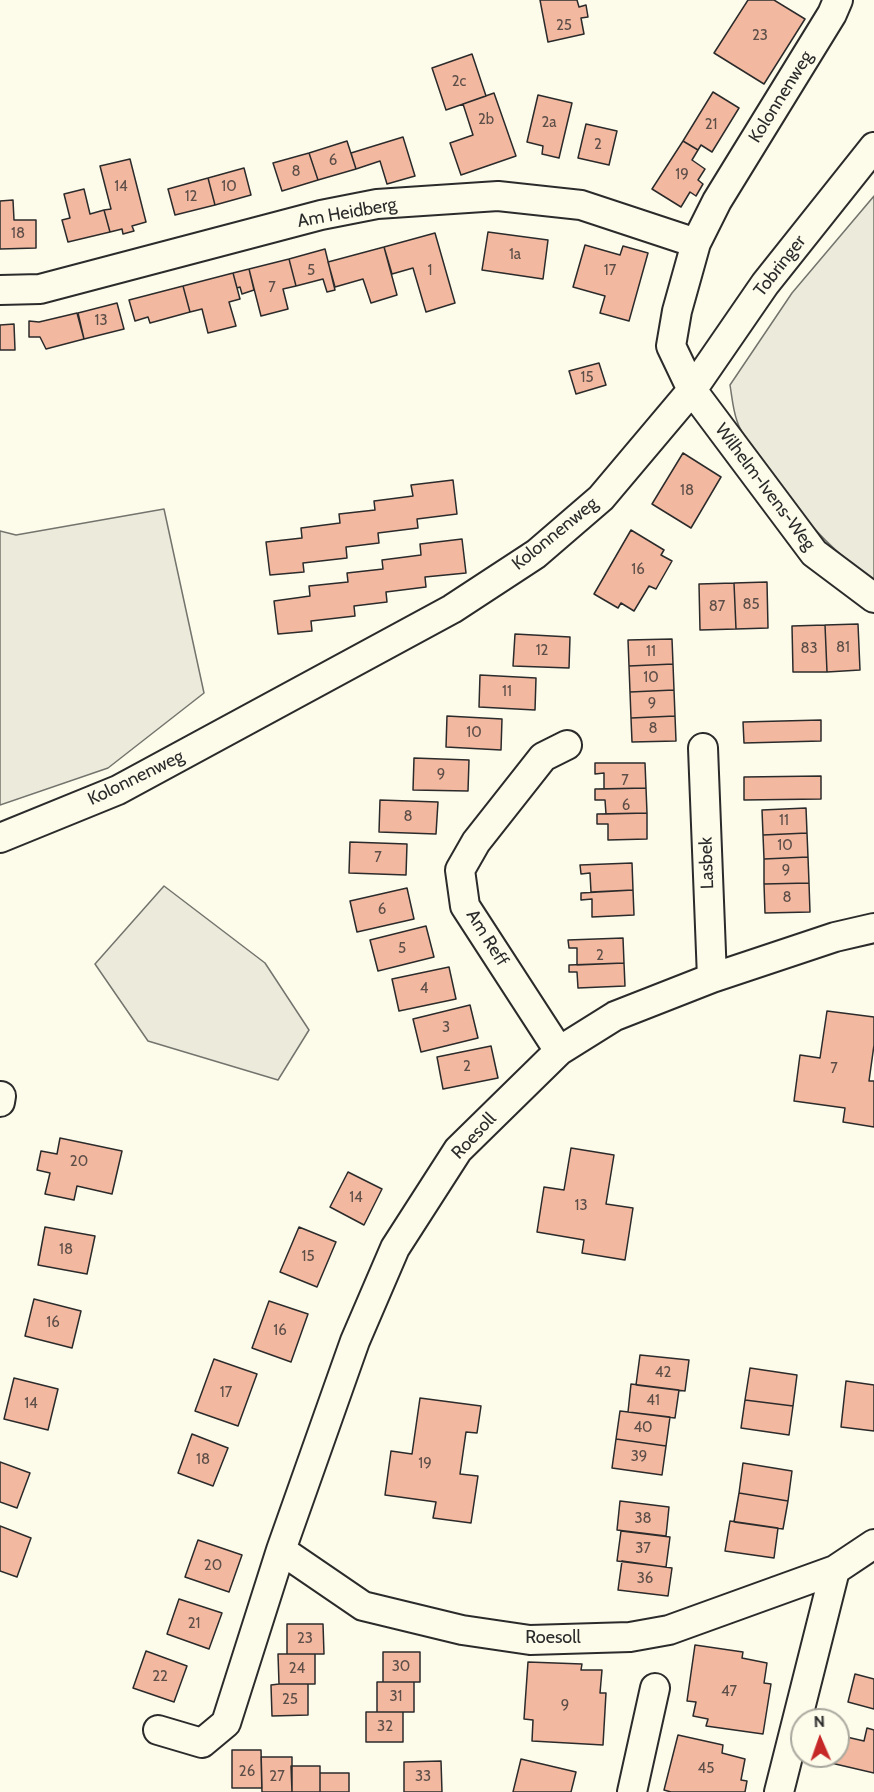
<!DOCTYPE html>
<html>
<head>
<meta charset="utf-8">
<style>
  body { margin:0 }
  #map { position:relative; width:874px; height:1792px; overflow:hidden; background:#fdfbea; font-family:Cabin,sans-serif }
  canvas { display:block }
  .north { position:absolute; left:790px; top:1708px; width:60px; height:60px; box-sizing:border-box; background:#fdfbea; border:2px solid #a9a89e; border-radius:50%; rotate:358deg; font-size:16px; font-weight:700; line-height:24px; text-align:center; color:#2b2b2b }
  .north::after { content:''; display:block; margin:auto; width:21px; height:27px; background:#c62828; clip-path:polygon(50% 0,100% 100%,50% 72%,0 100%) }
</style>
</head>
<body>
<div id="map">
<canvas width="874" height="1792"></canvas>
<div class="north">N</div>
</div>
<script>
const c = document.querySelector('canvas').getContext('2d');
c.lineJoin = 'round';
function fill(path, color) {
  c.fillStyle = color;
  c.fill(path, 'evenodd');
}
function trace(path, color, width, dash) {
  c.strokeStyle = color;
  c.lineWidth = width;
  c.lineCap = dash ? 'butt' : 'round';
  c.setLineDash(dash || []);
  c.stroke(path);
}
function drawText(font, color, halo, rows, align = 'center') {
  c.font = font + ' Cabin,sans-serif';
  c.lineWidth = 4.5;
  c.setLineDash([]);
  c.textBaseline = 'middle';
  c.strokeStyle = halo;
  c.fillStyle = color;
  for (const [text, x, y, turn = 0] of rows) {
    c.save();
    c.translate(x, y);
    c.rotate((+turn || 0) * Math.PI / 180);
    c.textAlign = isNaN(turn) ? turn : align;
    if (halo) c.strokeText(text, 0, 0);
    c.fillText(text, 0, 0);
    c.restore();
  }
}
const green = new Path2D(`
  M874,196V582C826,547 788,503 756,453C750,443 740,432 737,421C733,410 732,397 730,385L792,293Z
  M164,509L204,693L108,768L0,805V531L16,535Z
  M164,886L265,963L309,1030L278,1080L148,1041L95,964Z`);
fill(green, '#ecebdb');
trace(green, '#74746e', 1.5);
const building = new Path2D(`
  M540,0H577L579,7L586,5L588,17L581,18L584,34L548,42Z
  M748,0H774L805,19L764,84L714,53Z
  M472,54L486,96L446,110L432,68Z
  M713,92L739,108L712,152L701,145L698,150L683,141Z
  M494,93L516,156L461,175L450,143L473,135L463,104Z
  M538,95L572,103L559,158L542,154L543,146L527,142Z
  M586,124L617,131L609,165L578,158Z
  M403,137L415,176L387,184L380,161L356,169L351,153Z
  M347,141L356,169L318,180L309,153Z
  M683,141L698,150L692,160L705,169L698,180L703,184L696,196L690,192L681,207L652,189Z
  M309,153L318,180L282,191L273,163Z
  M130,159L146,222L132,226L134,231L123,234L122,229L110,232L104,210L111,209L100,166Z
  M244,168L251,195L215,205L208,178Z
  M208,178L215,205L175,215L168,189Z
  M84,189L90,214L104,210L110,232L68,242L62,220L70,218L64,194Z
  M13,200L14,220H36V248L0,249V201Z
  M488,232L548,240L543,279L482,270Z
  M435,233L455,303L426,312L413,268L392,274L384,247Z
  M585,245L620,255L623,246L648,253L629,321L600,313L605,296L573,287Z
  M384,247L397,295L371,303L363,279L335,287L328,262Z
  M325,249L335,290L327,292L323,279L296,286L289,259Z
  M289,259L296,286L283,289L288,309L261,316L249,269Z
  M249,269L254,290L242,294L240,287L237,288L233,273Z
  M233,273L240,299L229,302L236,326L208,333L202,309L190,312L183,286Z
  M183,286L190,312L150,323L148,317L135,321L129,300Z
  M117,303L124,329L84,339L78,313Z
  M77,313L84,339L46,349L40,337H29V321L39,322Z
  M14,324L15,350H0V325Z
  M599,363L606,385L576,394L569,371Z
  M683,453L721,477L691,528L652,504Z
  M453,480L457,514L417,519L418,528L378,533L379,543L346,547L347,558L303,563L304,572L270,575L266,542L302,538L301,528L340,523L339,514L375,510L374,501L413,496L411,485Z
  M631,530L664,550L661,555L672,561L656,589L649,586L634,611L621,603L618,608L594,594Z
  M462,539L466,573L425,577L426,587L386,592L387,602L354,606L355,616L311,621L312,631L278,634L274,601L310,596L309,586L348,582L347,573L383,569L382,560L421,555L420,544Z
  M767,582L768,628L736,629L734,583Z
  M734,583L736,629L700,630L699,584Z
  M858,624L860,670L827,672L825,625Z
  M825,625L827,672H793L792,626Z
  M515,634L570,637L569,668L513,666Z
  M672,639L673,664L629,666L628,640Z
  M673,664L674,690L630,692L629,666Z
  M480,675L536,678L535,710L479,707Z
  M674,690L675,716L631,718L630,692Z
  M447,716L502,719L501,750L446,747Z
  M675,716L676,741L632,742L631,718Z
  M821,720V741L744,743L743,722Z
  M414,758L469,760L468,791L413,790Z
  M595,763H645L646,788L604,789V773L595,774Z
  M821,776V799L744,800V777Z
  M646,788L647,813L606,814L605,800H595V789Z
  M380,800L438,802L436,834L379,832Z
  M806,808L807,833L763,835L762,810Z
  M647,813V839L608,840V824H597V814Z
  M807,833L808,857L764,859L763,835Z
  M350,842L407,844L406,875L349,873Z
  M808,857L809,883L764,884V859Z
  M632,863L633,890L591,892L590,873L581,874L580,865Z
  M809,883L810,912L765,913L764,884Z
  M407,888L414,919L357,932L350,901Z
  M633,890L634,915L592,917V899L581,900V893Z
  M426,926L434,957L378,971L370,940Z
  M623,938L624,963L577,965V948H569L568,940Z
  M624,963L625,986L578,988L577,972H569V965Z
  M449,967L456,999L399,1011L392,979Z
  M470,1005L478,1038L421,1052L413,1019Z
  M827,1011L874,1017V1045L869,1081H874V1127L843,1122L845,1108L794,1101L800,1055L820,1058Z
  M491,1046L498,1078L443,1089L437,1057Z
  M60,1138L122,1151L112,1194L77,1186L74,1200L45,1194L50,1173L37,1170L41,1151L57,1154Z
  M571,1148L614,1155L606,1204L633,1208L625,1260L582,1253L584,1240L537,1232L544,1187L564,1190Z
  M348,1172L382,1189L364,1225L330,1207Z
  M45,1227L95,1236L87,1274L38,1265Z
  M299,1227L336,1242L317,1287L280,1272Z
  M34,1299L81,1311L72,1348L25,1336Z
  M269,1301L308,1314L291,1362L252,1348Z
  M640,1355L689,1360L685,1391L636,1385Z
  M214,1359L257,1374L238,1426L195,1411Z
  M750,1368L797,1375L793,1406L745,1400Z
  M14,1378L58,1389L48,1430L4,1419Z
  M846,1381L874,1385V1431L841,1427Z
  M631,1384L679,1390L675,1418L628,1412Z
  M420,1398L481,1406L477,1433L466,1432L460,1474L478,1476L471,1523L433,1518L436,1502L385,1495L391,1451L412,1454Z
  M745,1400L793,1406L789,1435L741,1428Z
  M620,1411L670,1417L666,1446L616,1439Z
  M192,1434L228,1448L213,1486L178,1473Z
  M616,1439L666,1446L662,1475L612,1468Z
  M0,1462L30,1473L17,1508L0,1502Z
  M743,1463L792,1471L788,1501L739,1493Z
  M739,1493L788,1501L783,1529L734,1522Z
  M620,1501L669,1507L666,1536L617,1530Z
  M730,1521L778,1528L774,1558L725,1551Z
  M0,1526L31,1538L17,1577L0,1571Z
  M621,1531L670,1537L666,1567L617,1561Z
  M198,1540L242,1555L229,1592L185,1577Z
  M622,1561L672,1568L668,1596L618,1590Z
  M179,1599L222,1613L209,1649L167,1634Z
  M287,1624H323L324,1654H287Z
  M695,1645L743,1652L742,1658L767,1663L764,1683L771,1684L763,1734L706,1726L708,1719L693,1716L696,1702L687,1701Z
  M146,1651L187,1666L174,1702L133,1688Z
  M383,1652H420V1682H383Z
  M278,1654H315V1684H279Z
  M528,1662L582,1664L581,1670H602L600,1693H606L603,1745L532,1741L533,1720L524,1719Z
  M855,1674L874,1679V1709L848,1702Z
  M377,1682H414V1712H377Z
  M279,1684H308V1715L272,1716L271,1685Z
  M366,1712H403V1742H366Z
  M867,1728L874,1730V1773L831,1763L832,1756H838V1735L864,1741Z
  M678,1735L723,1745L722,1753L745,1759L741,1780L747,1781L745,1792H671L664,1790Z
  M232,1750H261L262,1788H232Z
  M261,1757H292V1792H262Z
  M521,1759L576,1772L571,1792H513Z
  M441,1761L442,1792H404V1762Z
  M291,1766H320V1792H292Z
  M320,1773H349V1792H320Z`);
fill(building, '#f2b8a0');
trace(building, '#2b2b2b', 1.5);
const minor = new Path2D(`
  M838,0L832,14L717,201L696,243L677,311L671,346L692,390L814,553L874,598
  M0,290L40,289L321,215L377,204L498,196L581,205L696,243
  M703,748L712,978
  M0,838L118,790L452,609L536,554L601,498L692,390L765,284L874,147
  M559,1051L465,906L460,870L476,842L543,757L567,745
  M0,1102L1,1096
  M835,1570L669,1630L630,1637L530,1640L462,1630L363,1606L281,1550L355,1341L395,1248L458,1150L559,1051L615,1016L712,978L835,937L874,928
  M158,1730L202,1743L226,1723L281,1550
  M632,1792L655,1688
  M779,1792L835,1570L874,1544`);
trace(minor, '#2b2b2b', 32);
trace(minor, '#fdfbea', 28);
drawText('15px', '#5d4e48', null, [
  ["25",564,26],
  ["23",760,36],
  ["2c",459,82],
  ["2b",486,120],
  ["2a",549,123],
  ["21",711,125],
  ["2",598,145],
  ["6",333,161],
  ["8",296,172],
  ["19",682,175],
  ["14",121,187],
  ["10",229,187],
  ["12",191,197],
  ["18",18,234],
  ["1a",515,255],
  ["5",311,271],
  ["1",430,271],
  ["17",610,271],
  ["7",272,288],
  ["13",101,321],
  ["15",587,378],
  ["18",687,491],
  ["16",638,570],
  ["85",751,605],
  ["87",717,607],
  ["81",843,648],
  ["83",809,649],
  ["12",542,651],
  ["11",651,652],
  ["10",651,678],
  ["11",507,692],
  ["9",652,704],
  ["8",653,729],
  ["10",474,733],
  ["9",441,775],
  ["7",625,781],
  ["6",626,806],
  ["8",408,817],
  ["11",784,821],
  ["10",785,846],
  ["7",378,858],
  ["9",786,871],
  ["8",787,898],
  ["6",382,910],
  ["5",402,949],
  ["2",600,956],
  ["4",424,989],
  ["3",446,1028],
  ["2",467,1067],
  ["7",834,1069],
  ["20",79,1162],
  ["14",356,1198],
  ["13",581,1206],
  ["18",66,1250],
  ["15",308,1257],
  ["16",53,1323],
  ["16",280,1331],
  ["42",663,1373],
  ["17",226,1393],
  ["41",653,1401],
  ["14",31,1404],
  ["40",643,1428],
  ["39",639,1457],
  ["18",203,1460],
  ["19",425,1464],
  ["38",643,1519],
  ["37",643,1549],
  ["20",213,1566],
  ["36",645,1579],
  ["21",194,1624],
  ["23",305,1639],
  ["30",401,1667],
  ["24",297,1669],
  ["22",160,1677],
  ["47",729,1692],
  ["31",396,1697],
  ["25",290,1700],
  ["9",565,1706],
  ["32",385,1727],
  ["45",706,1769],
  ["26",247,1772],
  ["27",277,1777],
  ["33",423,1777]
]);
drawText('18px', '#2b2b2b', '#fdfbea', [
  ["Kolonnenweg",781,97,-58],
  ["Am Heidberg",347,213,-10],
  ["Tobringer",780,266,-52],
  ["Wilhelm-Ivens-Weg",765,487,53],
  ["Kolonnenweg",555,534,-39],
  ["Kolonnenweg",136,778,-26],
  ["Lasbek",707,863,-92],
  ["Am Reff",487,938,58],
  ["Roesoll",474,1136,-47],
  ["Roesoll",553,1638]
]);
</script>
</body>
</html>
